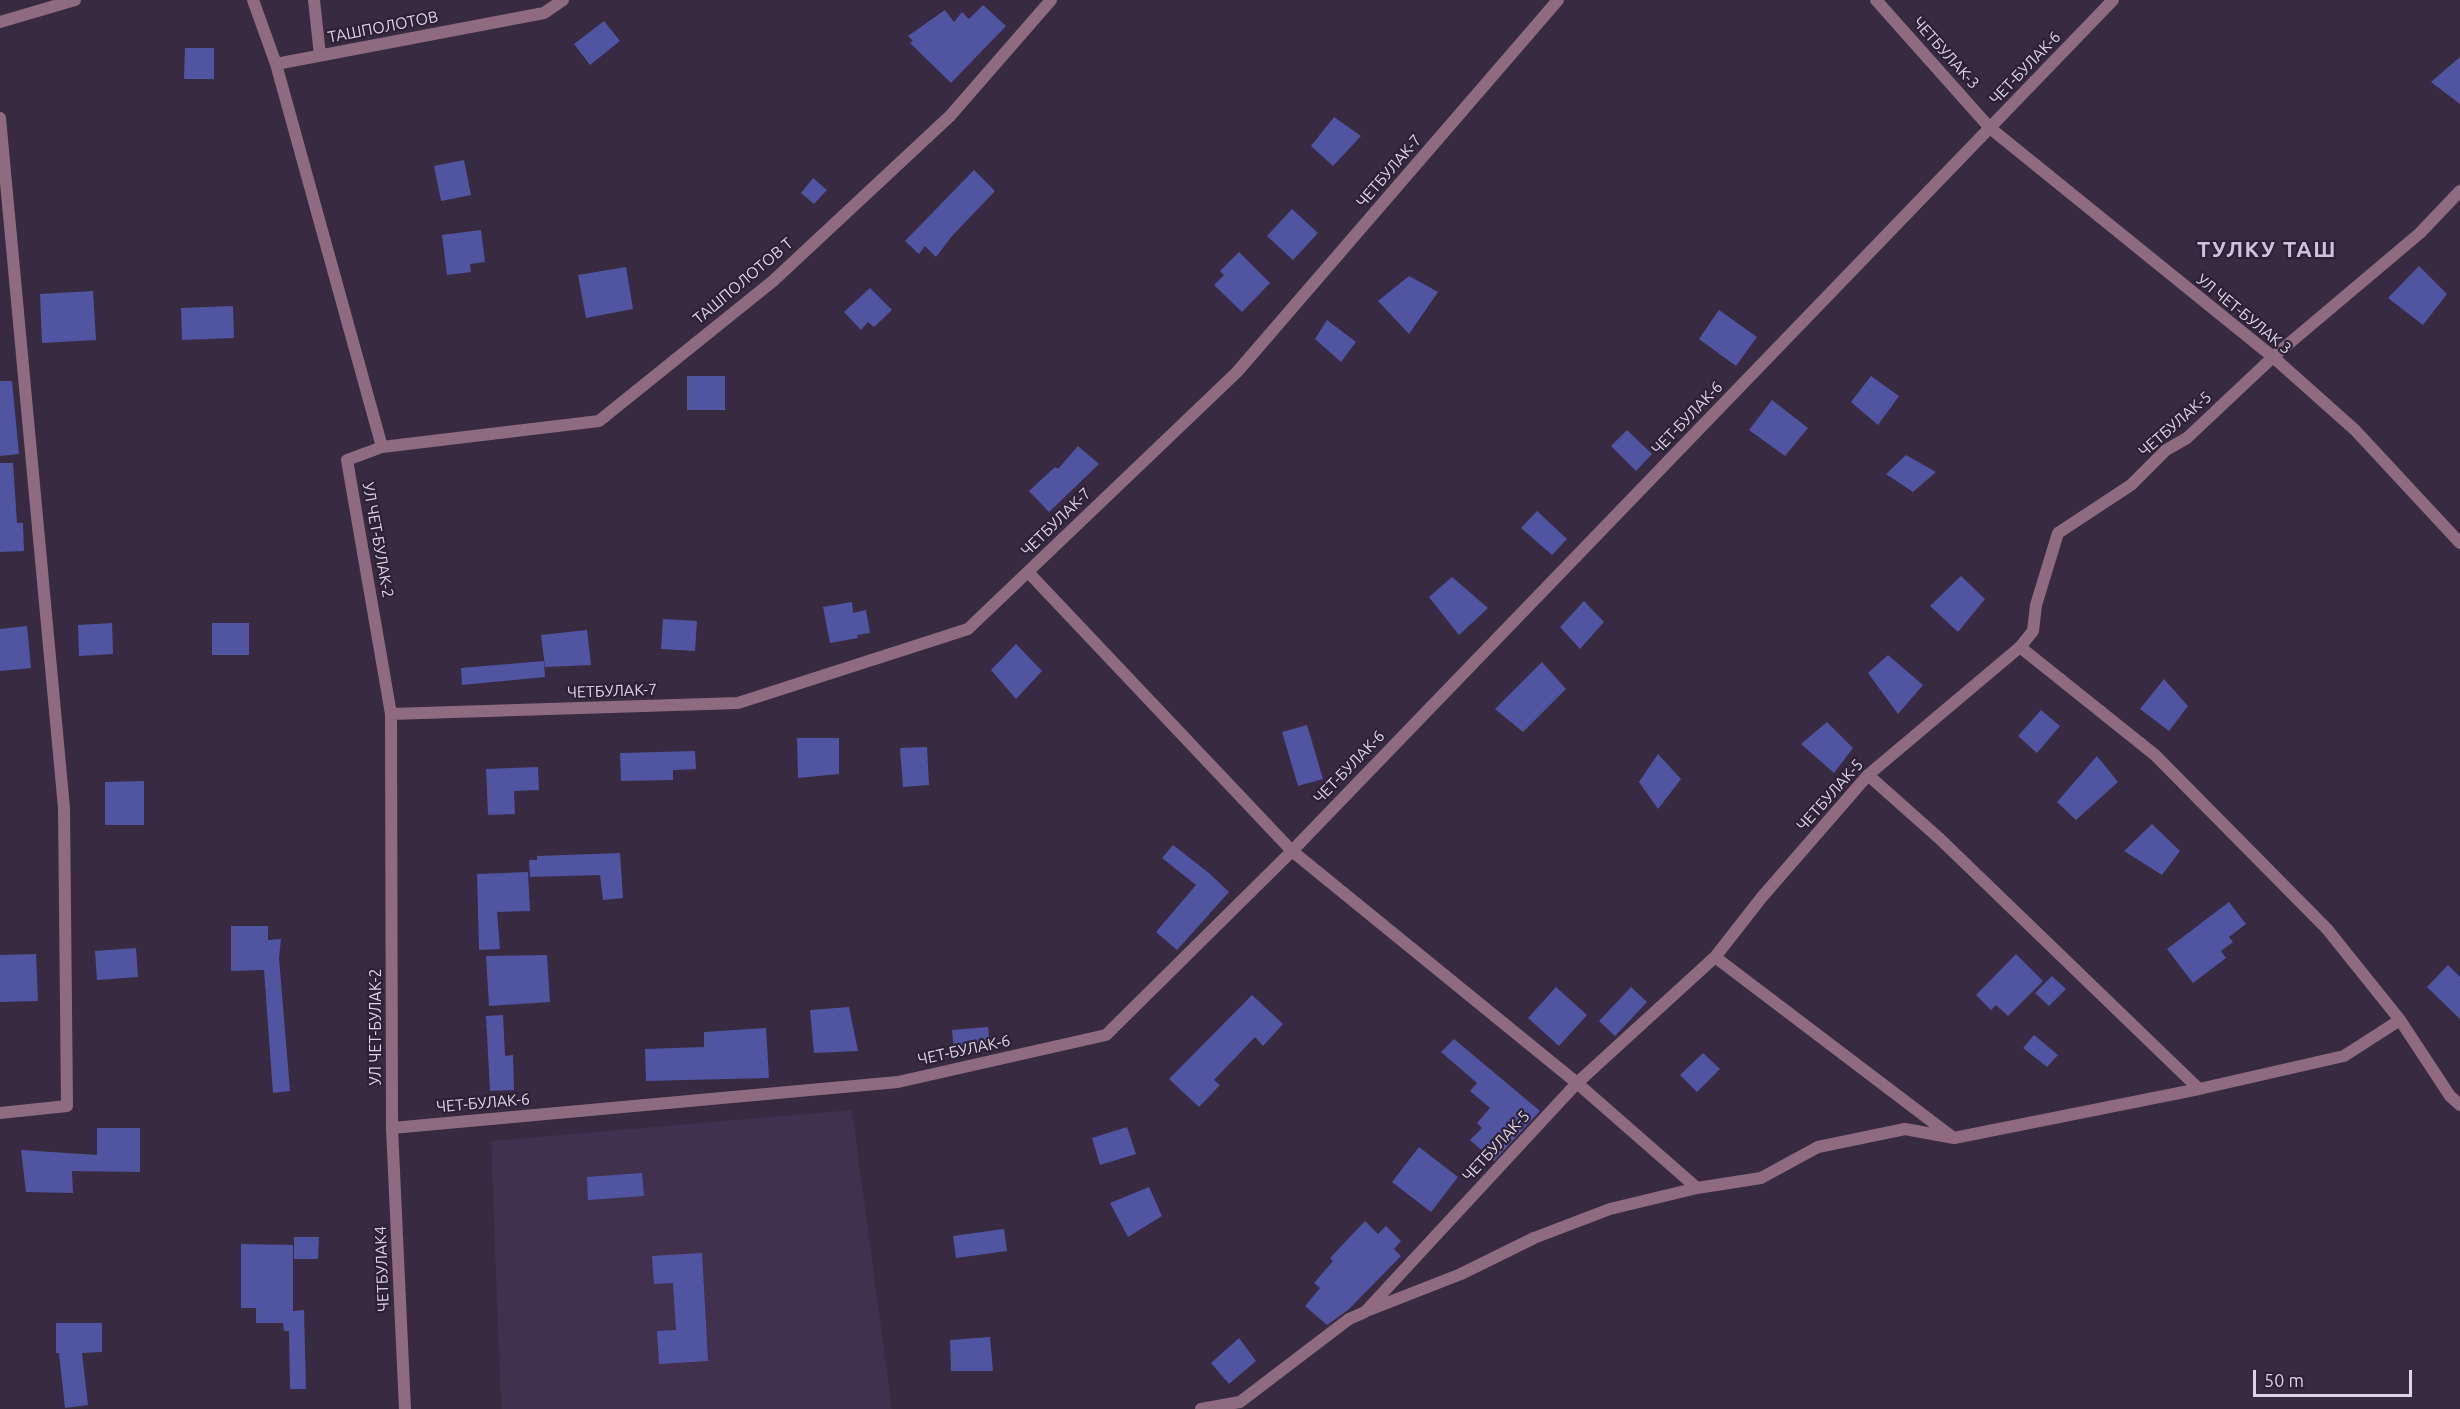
<!DOCTYPE html>
<html>
<head>
<meta charset="utf-8">
<style>
  body { margin:0 }
  #map { position:relative; width:2460px; height:1409px; overflow:hidden; background:#372a41; font-family:Ubuntu,sans-serif }
  canvas { display:block }
  .scale { position:absolute; left:2253px; top:1370px; width:159px; height:27px; box-sizing:border-box; border:3px solid #ded5e4; border-top:0; padding-left:8px; font-size:18px; line-height:21px; white-space:nowrap; color:#ded5e4; -webkit-text-stroke:4px #2d2037; paint-order:stroke }
</style>
</head>
<body>
<div id="map">
<canvas width="2460" height="1409"></canvas>
<div class="scale">50 m</div>
</div>
<script>
const c = document.querySelector('canvas').getContext('2d');
c.lineJoin = 'round';
function fill(path, color) {
  c.fillStyle = color;
  c.fill(path, 'evenodd');
}
function trace(path, color, width, dash) {
  c.strokeStyle = color;
  c.lineWidth = width;
  c.lineCap = dash ? 'butt' : 'round';
  c.setLineDash(dash || []);
  c.stroke(path);
}
function drawText(font, color, halo, rows, align = 'center') {
  c.font = font + ' Ubuntu,sans-serif';
  c.lineWidth = 4.5;
  c.setLineDash([]);
  c.textBaseline = 'middle';
  c.strokeStyle = halo;
  c.fillStyle = color;
  for (const [text, x, y, turn = 0] of rows) {
    c.save();
    c.translate(x, y);
    c.rotate((+turn || 0) * Math.PI / 180);
    c.textAlign = isNaN(turn) ? turn : align;
    if (halo) c.strokeText(text, 0, 0);
    c.fillText(text, 0, 0);
    c.restore();
  }
}
fill(new Path2D(`
  M852,1110L892,1409H501L491,1141Z`), '#42314e');
fill(new Path2D(`
  M983,5L1006,26L951,83L910,43L913,41L908,36L945,10L954,22L962,12L969,19Z
  M604,21L620,41L590,65L574,44Z
  M185,48H214V79H184Z
  M2460,57V104L2431,82Z
  M1334,117L1361,136L1333,166L1311,146Z
  M464,160L471,195L441,201L434,166Z
  M974,170L995,191L952,236L936,257L925,246L919,254L905,241Z
  M813,178L827,190L814,204L801,193Z
  M1292,209L1318,233L1293,260L1267,236Z
  M481,230L485,262L470,264L471,272L447,275L442,235Z
  M1239,252L1270,283L1242,312L1214,285L1224,275L1220,271Z
  M2419,266L2447,294L2423,325L2388,298Z
  M626,267L633,309L586,318L578,275Z
  M1409,276L1438,292L1409,334L1378,301Z
  M870,288L892,310L874,327L868,322L861,330L844,312Z
  M93,291L96,340L42,343L40,294Z
  M233,306L234,338L182,340L181,308Z
  M1719,310L1757,337L1736,366L1699,339Z
  M1327,320L1356,342L1341,362L1315,339Z
  M687,376H725V410H687Z
  M1871,376L1899,396L1878,425L1851,402Z
  M0,381H12L19,454L0,456Z
  M1772,400L1808,428L1785,456L1749,430Z
  M1627,430L1652,454L1636,471L1611,446Z
  M1078,446L1099,464L1049,512L1029,491L1055,467L1058,469Z
  M1906,455L1936,472L1913,492L1886,474Z
  M0,463H13L17,523H23L24,551L0,552Z
  M1537,511L1567,539L1552,555L1521,528Z
  M1961,576L1985,599L1958,632L1930,606Z
  M1452,577L1488,608L1459,635L1429,597Z
  M1584,601L1604,622L1580,649L1560,627Z
  M852,602L853,613L866,610L870,633L857,635L858,638L830,643L823,607Z
  M663,619L697,621L695,651L661,649Z
  M112,623L113,654L79,656L78,625Z
  M212,623H249V655H212Z
  M27,626L31,668L0,671V629Z
  M587,630L591,665L545,667L541,635Z
  M1016,644L1042,671L1016,699L991,670Z
  M1888,655L1923,685L1898,714L1868,673Z
  M544,661L545,677L462,685L461,668Z
  M1542,662L1566,689L1523,732L1495,709Z
  M2164,679L2188,706L2169,731L2140,709Z
  M2041,710L2060,726L2037,753L2018,736Z
  M1827,722L1853,748L1834,773L1801,744Z
  M1307,725L1323,779L1298,786L1282,732Z
  M797,738H839V774L798,778Z
  M927,747L929,785L903,787L900,748Z
  M695,751L696,769L673,770V780L621,781L620,753Z
  M1658,754L1681,779L1658,809L1639,782Z
  M2097,756L2118,782L2076,820L2057,802Z
  M538,767L539,790L514,791L515,814L488,815L486,769Z
  M144,781V825H105V782Z
  M2152,824L2180,851L2162,875L2124,851Z
  M1173,845L1209,873L1229,892L1177,950L1156,932L1196,885L1162,858Z
  M620,853L623,898L603,900L600,875L530,877L529,860H537V856Z
  M528,872L530,911L497,912L500,949L479,950L477,874Z
  M2229,902L2246,924L2229,937L2233,942L2221,951L2226,958L2193,983L2167,949Z
  M231,926H268V940L281,939L279,958L290,1091L273,1093L264,970L231,971Z
  M136,948L138,977L97,980L95,951Z
  M36,954L38,1001L0,1002V955Z
  M2016,954L2043,981L2008,1016L1996,1005L1991,1010L1976,995Z
  M547,955L550,1002L489,1006L486,956Z
  M2448,965L2460,977V1019L2427,987Z
  M2052,976L2066,989L2049,1006L2035,993Z
  M1556,987L1587,1015L1559,1046L1528,1018Z
  M1631,987L1647,1002L1615,1036L1599,1021Z
  M1252,995L1283,1024L1263,1046L1255,1037L1214,1080L1220,1085L1199,1107L1169,1079Z
  M849,1007L858,1051L814,1053L810,1010Z
  M503,1015L505,1056L513,1055L514,1090L490,1091L486,1016Z
  M988,1027L990,1048L954,1052L952,1030Z
  M766,1028L769,1078L646,1081L645,1049L704,1047V1032Z
  M2034,1035L2058,1055L2047,1067L2023,1048Z
  M1454,1039L1540,1111L1494,1161L1470,1140L1482,1128L1477,1123L1490,1108L1470,1091L1477,1083L1441,1052Z
  M1703,1053L1720,1069L1697,1092L1680,1075Z
  M1127,1127L1136,1154L1100,1165L1092,1138Z
  M97,1128H140V1172L72,1171L73,1193L26,1192L21,1150L97,1155Z
  M1419,1147L1458,1177L1431,1212L1392,1182Z
  M642,1173L644,1196L588,1200L587,1177Z
  M1149,1187L1162,1216L1128,1237L1110,1203Z
  M1365,1221L1378,1234L1386,1226L1401,1241L1394,1249L1401,1256L1348,1310L1327,1325L1305,1306L1320,1288L1314,1283L1333,1261L1330,1258Z
  M1004,1229L1007,1251L956,1258L953,1236Z
  M294,1237H319L318,1259H294Z
  M241,1244L293,1245V1311L304,1310L306,1389H290L289,1331H284L283,1323H256V1308H241Z
  M702,1253L708,1361L659,1364L657,1331L676,1330L673,1283L654,1284L652,1256Z
  M56,1323H102V1352L82,1353L88,1405L65,1408L59,1353H56Z
  M990,1337L993,1371H951L950,1340Z
  M1239,1338L1256,1361L1229,1384L1211,1363Z`), '#5155a1');
trace(new Path2D(`
  M253,0L276,64L382,447L347,460L391,714L392,1128L405,1409
  M314,0L320,55
  M1876,0L1990,128L2273,357L2355,430L2460,543
  M0,22L75,0
  M276,64L544,13L563,0
  M0,118L64,808L67,1106L0,1113
  M382,447L599,421L773,281L950,116L1051,0
  M1028,572L1292,851L1577,1083L1697,1188
  M2020,647L2155,755L2327,929L2400,1020L2450,1096L2460,1105
  M391,714L738,703L968,629L1237,372L1558,0
  M1868,775L1940,839L2199,1089
  M1715,957L1951,1136
  M392,1128L898,1082L1106,1035L1292,851L2113,0
  M1369,1310L1461,1274L1534,1238L1610,1209L1697,1188L1761,1178L1818,1147L1905,1129L1954,1138L2199,1089L2344,1056L2400,1020
  M1201,1409L1240,1402L1349,1319L1365,1312L1577,1083L1715,957L1762,897L1868,775L2020,647L2033,631L2036,605L2058,533L2131,485L2166,450L2187,438L2273,357L2420,233L2460,191`), '#8e6b80', 12);
drawText('16px', '#ded5e4', '#2d2037', [
  ["ТАШПОЛОТОВ",383,27,-11],
  ["ЧЕТБУЛАК-3",1946,53,48],
  ["ЧЕТ-БУЛАК-6",2025,68,-46],
  ["ЧЕТБУЛАК-7",1389,171,-49],
  ["ТАШПОЛОТОВ Т",743,281,-40],
  ["УЛ ЧЕТ-БУЛАК 3",2244,314,39],
  ["ЧЕТ-БУЛАК-6",1687,418,-46],
  ["ЧЕТБУЛАК-5",2175,424,-41],
  ["ЧЕТБУЛАК-7",1056,522,-44],
  ["УЛ ЧЕТ-БУЛАК-2",378,540,80],
  ["ЧЕТБУЛАК-7",612,691,-2],
  ["ЧЕТ-БУЛАК-6",1349,767,-46],
  ["ЧЕТБУЛАК-5",1830,795,-48],
  ["УЛ ЧЕТ-БУЛАК-2",376,1027,-90],
  ["ЧЕТ-БУЛАК-6",964,1050,-12],
  ["ЧЕТ-БУЛАК-6",483,1103,-5],
  ["ЧЕТБУЛАК-5",1496,1146,-47],
  ["ЧЕТБУЛАК4",382,1269,-92]
]);
c.letterSpacing = '1.5px';
drawText('bold 22px', '#d0c0de', '#2d2037', [
  ["ТУЛКУ ТАШ",2267,250]
]);
c.letterSpacing = '0px';
</script>
</body>
</html>
